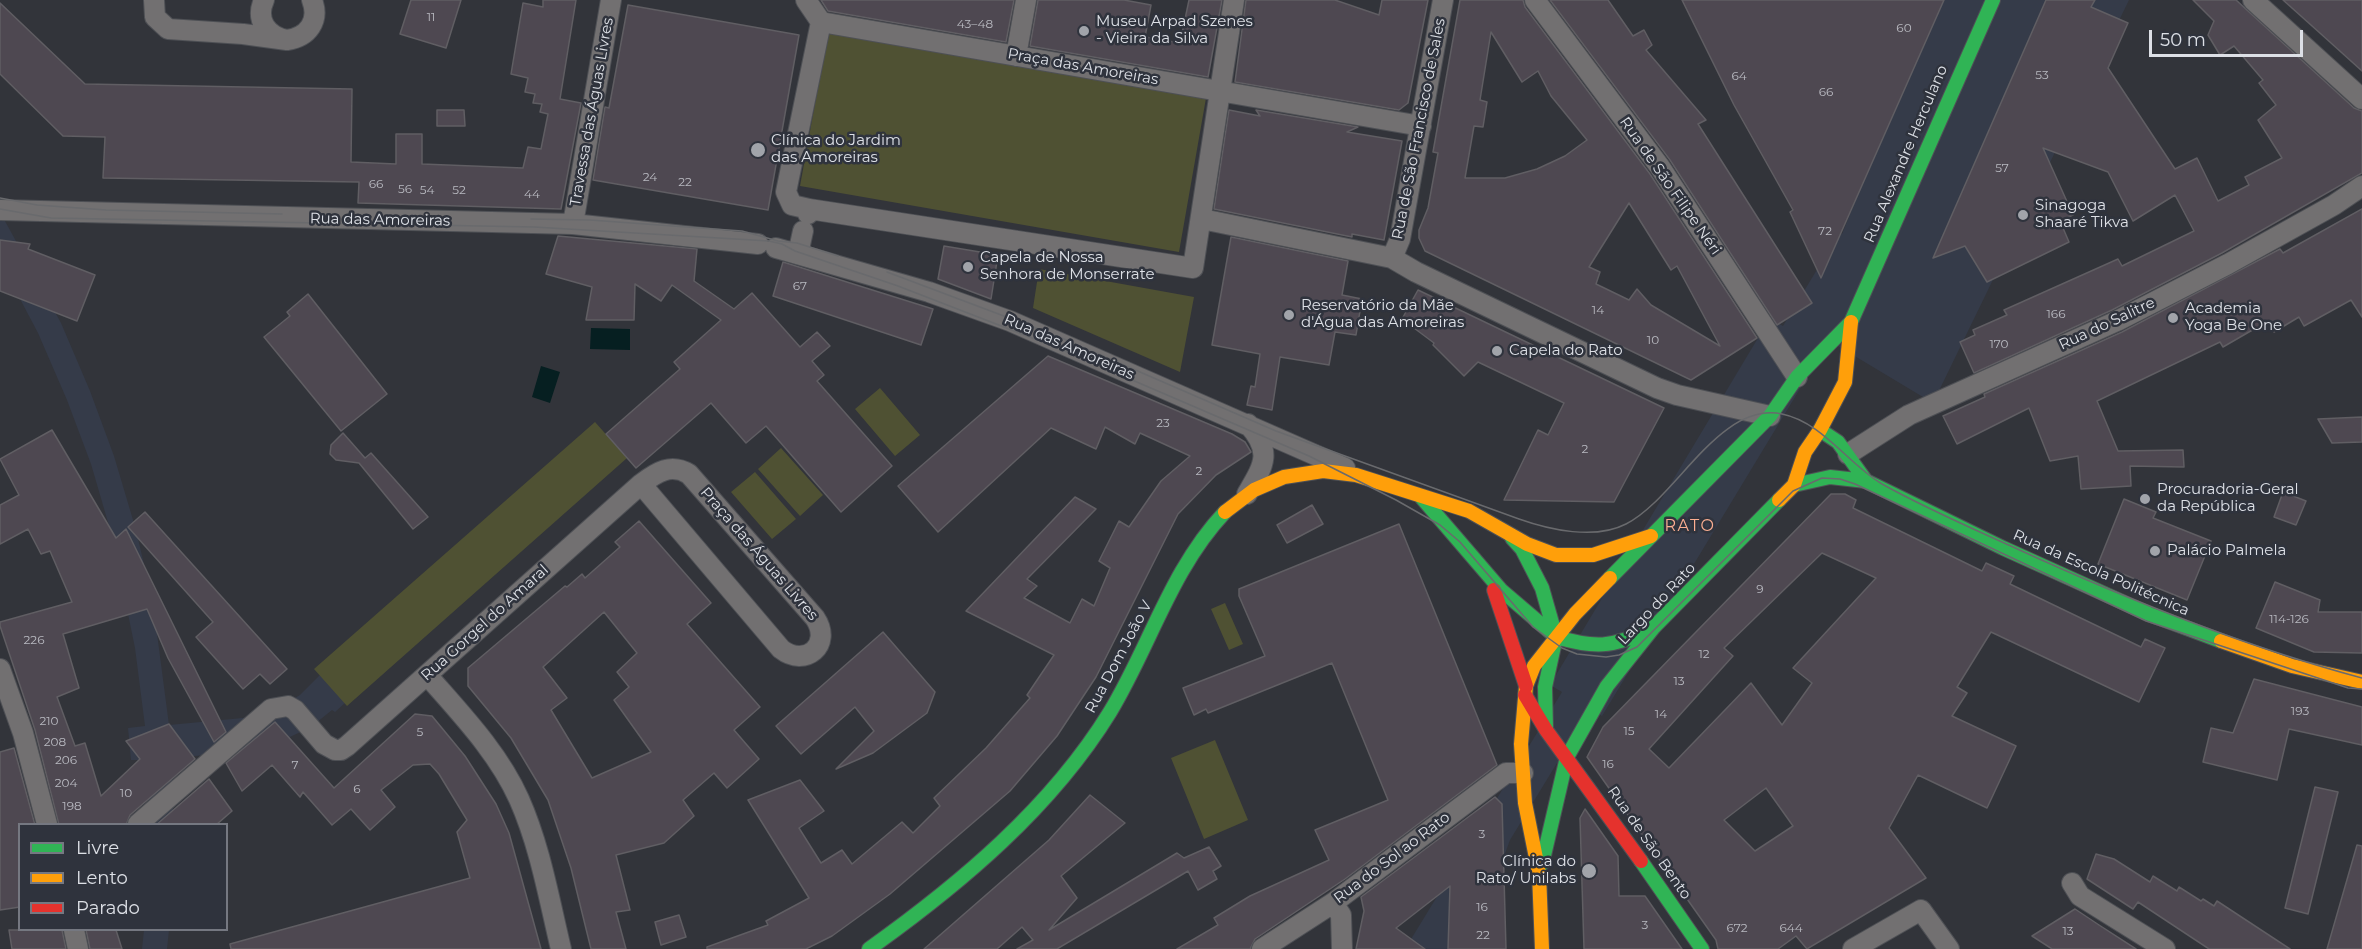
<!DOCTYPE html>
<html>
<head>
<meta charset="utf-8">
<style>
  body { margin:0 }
  #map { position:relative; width:2362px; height:949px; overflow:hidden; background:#32343a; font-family:Montserrat,sans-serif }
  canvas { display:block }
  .legend { position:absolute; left:18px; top:823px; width:210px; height:108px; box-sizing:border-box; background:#2f333d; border:2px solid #757881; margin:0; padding:8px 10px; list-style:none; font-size:18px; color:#dde0e6 }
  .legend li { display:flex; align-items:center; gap:12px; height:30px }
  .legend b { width:30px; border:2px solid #757881 }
  .scale { position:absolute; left:2149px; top:30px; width:154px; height:27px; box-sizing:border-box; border:3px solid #dde0e6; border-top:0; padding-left:8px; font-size:18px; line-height:21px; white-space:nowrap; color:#dde0e6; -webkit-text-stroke:4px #2f333d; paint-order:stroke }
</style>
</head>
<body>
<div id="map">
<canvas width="2362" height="949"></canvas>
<ul class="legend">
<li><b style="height:8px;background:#30b455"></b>Livre</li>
<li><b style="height:8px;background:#ff9f0a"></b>Lento</li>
<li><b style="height:8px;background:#e5322d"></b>Parado</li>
</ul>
<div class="scale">50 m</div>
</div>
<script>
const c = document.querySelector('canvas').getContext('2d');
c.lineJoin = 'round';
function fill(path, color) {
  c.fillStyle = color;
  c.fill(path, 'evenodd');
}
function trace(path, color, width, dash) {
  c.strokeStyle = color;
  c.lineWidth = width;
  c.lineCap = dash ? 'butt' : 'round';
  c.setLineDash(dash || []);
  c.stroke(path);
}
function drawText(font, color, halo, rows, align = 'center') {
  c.font = font + ' Montserrat,sans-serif';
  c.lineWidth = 5;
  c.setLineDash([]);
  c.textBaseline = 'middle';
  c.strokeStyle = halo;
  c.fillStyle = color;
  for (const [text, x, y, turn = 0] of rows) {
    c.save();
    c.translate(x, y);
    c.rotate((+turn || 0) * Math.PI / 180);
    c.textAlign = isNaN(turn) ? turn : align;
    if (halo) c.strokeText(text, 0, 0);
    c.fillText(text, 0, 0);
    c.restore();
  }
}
fill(new Path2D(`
  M1863,0H2129L1933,403L1833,343L1821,354L1602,716L1590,709L1510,840L1503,859L1449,949H1405L1562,692L1550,685L1770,318L1783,326L1839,233L1842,234L1860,189Z
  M0,212L61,323L90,391L114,456L136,530L153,603L169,725L253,717L285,704L300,695L330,665L355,694L335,712L332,710L311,727L275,744L240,752L172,758L173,824H149L147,760H131L128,728L145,726L135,648L112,536L91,464L67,400L38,333L0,261Z
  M144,930H169L167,949H142Z`), '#353b49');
fill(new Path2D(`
  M828,32L1206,98L1179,252L800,186Z
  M1039,269L1194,297L1180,372L1033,308Z
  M880,388L920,435L895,456L855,409Z
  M595,422L627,458L347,706L314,669Z
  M781,448L823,495L800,516L758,469Z
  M755,472L796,519L772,539L731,492Z
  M1225,603L1243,644L1229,650L1211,609Z
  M1215,740L1248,820L1204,839L1171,758Z`), '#4f5133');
fill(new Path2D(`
  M591,328L630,329V350L590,349Z
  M541,366L560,372L550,403L532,397Z`), '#061f21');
const building = new Path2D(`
  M411,0H461L446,48L400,34Z
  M543,0H576L560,99L581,103L561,209L358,203L359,182L103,178L105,137L63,136L0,74V3L85,84L352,89L351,162L396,164V134H422V164L523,168L528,147L541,149L548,114L540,112L542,104L533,103L535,94L525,92L528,78L511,74L523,3L543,7Z
  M821,0H1014L1006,42L828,11Z
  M1038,0H1124L1151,5L1145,37L1180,43L1189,0H1222L1208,77L1030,46Z
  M1246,0H1335L1379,15L1382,0H1428L1408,103L1399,110L1235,82Z
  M1460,0H1523L1525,7L1650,174L1757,338L1691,380L1425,251L1419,238V230L1428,208L1438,153L1433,152ZM1491,32L1522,82L1538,71L1551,96L1587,140L1565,156L1537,169L1505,178H1465L1474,126L1483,127L1487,102L1480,100ZM1629,203L1671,270L1677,266L1720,346L1651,305L1637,289L1629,300L1596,284L1600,272L1589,267Z
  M1550,0H1608L1633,36L1644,30L1652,45L1646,50L1706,120L1698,124L1812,303L1777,325L1670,160Z
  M1682,0H1944L1821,278L1790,212L1793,210L1734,105Z
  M2046,0H2095L2091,7L2128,23L2108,68L2175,169L2197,158L2218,201L2249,185L2245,177L2282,158L2258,120L2276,105L2259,83L2263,80L2234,46L2220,55L2208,35L2214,21L2193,0H2236L2354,108L2362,111V173L2222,253L2112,310L1974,373L1960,342L1975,335L1973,330L2007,315L2004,310L2118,259L2122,266L2194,231L2175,195L2133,221L2108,172L2043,148L2073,215L2060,221L2069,242L1987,282L1965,246L1933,258Z
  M2283,0H2362V71L2321,34Z
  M628,5L799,35L768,210L593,180L605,107L609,108Z
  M437,110H464L465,126H437Z
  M1229,110L1260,116L1256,110L1358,127L1347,132L1402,141L1384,240L1352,234V237L1214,209Z
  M2362,209V317L2351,300L2304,326L2299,317L2274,332L2268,321L2223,347L2220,342L2097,401L2118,451L2183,450L2184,467L2130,466L2131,486L2081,489L2078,456L2050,461L2029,408L1957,444L1943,416L1985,397L1984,394L2122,332L2280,249L2283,253Z
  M558,236L697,249L694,281L734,309L752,293L800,347L817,332L830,346L812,361L824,375L817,381L892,466L841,512L766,426L746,443L711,403L636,468L606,434L680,369L674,362L721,320L672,285L661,301L635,284L634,320H586L592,287L546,274Z
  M1231,237L1348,261L1342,295L1362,299L1356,335L1335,332L1329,365L1280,357L1272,410L1247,405L1251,386L1255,387L1260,354L1212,345Z
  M0,240L30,244L28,249L95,275L77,321L0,291Z
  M944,246L998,255L991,299L938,279Z
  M783,262L933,309L921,345L773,296Z
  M1418,290L1664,408L1614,502L1504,500L1538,430L1548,435L1564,403L1478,362L1464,376L1433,345L1434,343L1402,319Z
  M308,294L387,394L341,431L264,337L290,316L287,312Z
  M1048,356L1232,434L1245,442L1251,452L1216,475L1178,514L1096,677L1057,736L1010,791L890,894L832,936L806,949H707V947L768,925L766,921L809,898L748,800L800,780L824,811L799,828L821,863L842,850L852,864L902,822L913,833L940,806L934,798L986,748L1030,698L1027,695L1054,655L966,611L1075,497L1096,509L1027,579L1037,586L1024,598L1070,623L1082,599L1094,606L1110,568L1099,561L1119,521L1129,527L1161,481L1190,456L1140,433L1135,444L1105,427L1096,449L1051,428L938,532L898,486Z
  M2362,417V442L2332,443L2318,419Z
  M52,430L116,538L126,529L226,732L214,742L168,658L147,609L63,634L79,688L57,697L75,746L85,743L101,796L140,759L126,741L169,724L195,759L130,815L126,825H59L35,730L0,626V622L72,602L50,551L41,554L28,529L0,544V505L19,495L0,459Z
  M343,433L365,458L371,453L428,517L413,529L359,463L336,460L330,454L331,445Z
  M2283,492L2306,501L2296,525L2274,517Z
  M1831,494H1845L1856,500L1853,508L1982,571L1986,563L2014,576L2010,584L2141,647L2145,639L2165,648L2139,702L1991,632L1957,687L1967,693L1952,716L2016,746L1987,808L1918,775L1889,828L1926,878L1807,949L1796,936L1778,949H1718L1716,940L1587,757L1603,727ZM1822,553L1876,578L1793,668L1812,683L1782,725L1751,683L1669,768L1649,749L1733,656L1724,648ZM1766,788L1793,826L1755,851L1724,820Z
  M2124,499L2156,512L2153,518L2211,541L2187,600L2098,564Z
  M1312,505L1323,524L1287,543L1277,525Z
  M145,512L287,669L270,684L260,674L243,689L196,637L213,622L128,527Z
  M639,521L711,603L687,624L760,707L734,730L759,759L727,788L714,773L683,800L694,816L664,843L616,855L630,910L616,912L626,949H591L571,868L548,800L511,738L468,686V668L565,586L567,587L582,574L585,578L620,547L615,542ZM604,612L637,653L617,672L629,687L614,700L651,752L592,778L551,710L567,698L543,667Z
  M1399,524L1497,765L1345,879L1255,939L1250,949H1177L1218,925L1214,918L1250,896L1329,860L1315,830L1388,800L1332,663L1208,713L1206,709L1194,715L1183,688L1265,656L1239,596V589Z
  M2275,582L2320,600L2318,612H2362V653L2314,652L2256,628Z
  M883,632L935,692L927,713L873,753L836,769L874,731L855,707L801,754L776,726Z
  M2254,679L2362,707V745L2289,729L2277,780L2203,762L2211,728L2233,733Z
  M415,714L432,716L465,756L496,804L509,833L541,949H231L230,944L470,878L457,832L467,820L439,774L430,764L413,765L381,790L395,807L370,830L351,809L332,825L303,792L300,797L272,765L242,791L226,763L275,722L334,788Z
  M14,748L35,825H20V907L0,910V752Z
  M209,779L232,811L216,825H156Z
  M2315,787L2338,792L2308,914L2285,908Z
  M1090,795L1125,823L1061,876L1077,898L1049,930L1177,853L1184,858L1209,847L1221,866L1213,871L1217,879L1198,890L1188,871L1057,949H1017L1033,940L1022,927L997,949H924L1049,840Z
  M1495,797L1502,804L1506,949H1448L1450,886L1396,928L1425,949H1356L1364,911L1361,897Z
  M1585,809L1618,856L1619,896H1645L1682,949H1584L1580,818Z
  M2357,845L2362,846V949H2327Z
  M2096,854L2114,859L2150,882L2153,876L2177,891L2179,887L2201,901L2203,899L2214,906L2217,901L2290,949H2209L2138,902L2133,909L2087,879Z
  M2075,909L2099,925L2136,949H2052L2032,936Z
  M679,915L686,937L661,945L655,922Z
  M9,930H62L66,949H12Z
  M86,930H116L122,949H90Z`);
fill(building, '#4e4851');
trace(building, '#605e63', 1.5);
const street = new Path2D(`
  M154,0L155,17L168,29L243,34L287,40
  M264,0C255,20 267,36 287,40C308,37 320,21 312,0
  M806,0L821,22L1421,126
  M1535,0L1660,167L1797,377
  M2253,0L2362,99
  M1016,56L1026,0
  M809,209L1193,268L1234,0
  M0,210L573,224L758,244
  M808,214L809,209L792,205L786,192L821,22
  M1202,219L1392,258L1416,272L1657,388L1677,395L1770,416
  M573,224L611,0
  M776,248L929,292L1010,321L1345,468
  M798,254L803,231
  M1392,258L1400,239L1443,0
  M1848,454L1909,415L2117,321L2228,264L2334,205L2362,186
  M1247,494C1264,465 1273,452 1248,424
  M0,669L23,733L47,824
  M427,675C460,713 498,752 519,799C540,846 549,899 561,949
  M138,824L271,709L288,706L295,710L324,744L335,750H341L347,746L641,484C657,472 671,463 689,474L815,618C833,645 805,668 781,649L641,484
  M2072,883L2080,896L2165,949
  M1333,903L1341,915L1342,949
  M74,930L78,949
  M1262,949L1333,903L1506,773H1523
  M1853,949L1921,910L1949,949`);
const fast = new Path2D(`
  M1851,322L1993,0
  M1820,430L1838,442L1866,481L2003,548L2149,614L2221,641
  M1794,485L1830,477L1866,481
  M1422,498L1501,590L1556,637
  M1512,538L1522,549L1542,588L1556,637L1545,687L1546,728
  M1610,578L1770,416L1797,377L1851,322
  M1556,637C1594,648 1612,648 1648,630
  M1641,861L1702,949
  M1542,864L1567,757L1607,686L1654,627L1779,500
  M869,949C960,884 1051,808 1110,712C1150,646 1171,569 1225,512`);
const slow = new Path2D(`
  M1779,500L1794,485L1805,452L1820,430L1845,382L1851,322
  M1225,512L1254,490L1284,477L1323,471L1356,475L1469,511L1527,544L1556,555H1593L1651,536
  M2221,641L2292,666L2362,682
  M1542,949L1539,873L1525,803L1521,744L1526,686L1534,666L1575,614L1610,578`);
const jam = new Path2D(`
  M1494,590L1526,686
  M1525,695L1546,730L1641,861`);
trace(street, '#4e5055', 22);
trace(fast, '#4e5055', 16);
trace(slow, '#4e5055', 16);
trace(jam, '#4e5055', 16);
trace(street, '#727071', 20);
trace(fast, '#30b455', 14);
trace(slow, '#ff9f0a', 14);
trace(jam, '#e5322d', 14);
trace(new Path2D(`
  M0,198L37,205L106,210L282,214
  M0,209L51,218L534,227L769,241L782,244L795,251L898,286L1053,346L1309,456L1396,500L1440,525L1460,542L1533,627L1562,648L1577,654L1606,657L1619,655L1637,647L1793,491L1822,478L1840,479L1855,484L2146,621L2348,688L2362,689
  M531,219L590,220L742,231L778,241L797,243L838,256
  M887,272L1057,336L1276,431L1519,519C1550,530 1595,540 1626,524C1676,499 1719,401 1782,414C1822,422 1848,464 1882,484C1925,508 1969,527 2013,547C2126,599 2242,646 2362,678`), '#696a6d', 1.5);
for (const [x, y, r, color] of [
  [1084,31,6,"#a1a4aa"],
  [758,150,8,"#a1a4aa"],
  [2023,215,6,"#a1a4aa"],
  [968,267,6,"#a1a4aa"],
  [1289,315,6,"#a1a4aa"],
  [2173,318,6,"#a1a4aa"],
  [1497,351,6,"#a1a4aa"],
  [2145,499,6,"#a1a4aa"],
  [2155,551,6,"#a1a4aa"],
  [1589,871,8,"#a1a4aa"]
]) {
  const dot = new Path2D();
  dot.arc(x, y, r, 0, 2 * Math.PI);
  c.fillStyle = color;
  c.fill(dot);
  trace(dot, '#2f333d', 2);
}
drawText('12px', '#b9bac1', null, [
  ["11",431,17],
  ["43–48",975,24],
  ["60",1904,28],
  ["53",2042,75],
  ["64",1739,76],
  ["66",1826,92],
  ["57",2002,168],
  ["24",650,177],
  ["22",685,182],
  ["66",376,184],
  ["56",405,189],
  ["54",427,190],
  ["52",459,190],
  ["44",532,194],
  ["72",1825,231],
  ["67",800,286],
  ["14",1598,310],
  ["166",2056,314],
  ["10",1653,340],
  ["170",1999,344],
  ["23",1163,423],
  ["2",1585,449],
  ["2",1199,471],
  ["9",1760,589],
  ["114-126",2289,619],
  ["226",34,640],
  ["12",1704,654],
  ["13",1679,681],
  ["193",2300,711],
  ["14",1661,714],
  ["210",49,721],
  ["15",1629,731],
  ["5",420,732],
  ["208",55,742],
  ["206",66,760],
  ["16",1608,764],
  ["7",295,765],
  ["204",66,783],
  ["6",357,789],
  ["10",126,793],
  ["198",72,806],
  ["3",1482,834],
  ["16",1482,907],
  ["3",1645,925],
  ["672",1737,928],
  ["644",1791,928],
  ["13",2068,931],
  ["22",1483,935]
]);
drawText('15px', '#dde0e6', '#2f333d', [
  ["Museu Arpad Szenes",1096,22],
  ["- Vieira da Silva",1096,39],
  ["Clínica do Jardim",771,141],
  ["das Amoreiras",771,158],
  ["Sinagoga",2035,206],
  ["Shaaré Tikva",2035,223],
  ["Capela de Nossa",980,258],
  ["Senhora de Monserrate",980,275],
  ["Reservatório da Mãe",1301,306],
  ["d'Água das Amoreiras",1301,323],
  ["Academia",2185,309],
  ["Yoga Be One",2185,326],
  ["Capela do Rato",1509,351],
  ["Procuradoria-Geral",2157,490],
  ["da República",2157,507],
  ["Palácio Palmela",2167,551],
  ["Clínica do",1576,862,"right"],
  ["Rato/ Unilabs",1576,879,"right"]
], 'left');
drawText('15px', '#dde0e6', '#2f333d', [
  ["Praça das Amoreiras",1083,67,10],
  ["Travessa das Águas Livres",592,112,-80],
  ["Rua de São Francisco de Sales",1419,129,-79],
  ["Rua Alexandre Herculano",1906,154,-67],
  ["Rua de São Filipe Néri",1670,186,55],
  ["Rua das Amoreiras",380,220,1],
  ["Rua do Salitre",2107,324,-25],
  ["Rua das Amoreiras",1069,347,24],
  ["Praça das Águas Livres",759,554,49],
  ["Rua da Escola Politécnica",2101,573,24],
  ["Largo do Rato",1657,604,-47],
  ["Rua Gorgel do Amaral",485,623,-42],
  ["Rua Dom João V",1119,657,-62],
  ["Rua de São Bento",1649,843,55],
  ["Rua do Sol ao Rato",1392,858,-37]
]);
c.letterSpacing = '1.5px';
drawText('16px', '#fdaf92', '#2f333d', [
  ["RATO",1690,526]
]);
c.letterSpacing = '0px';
</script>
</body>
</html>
